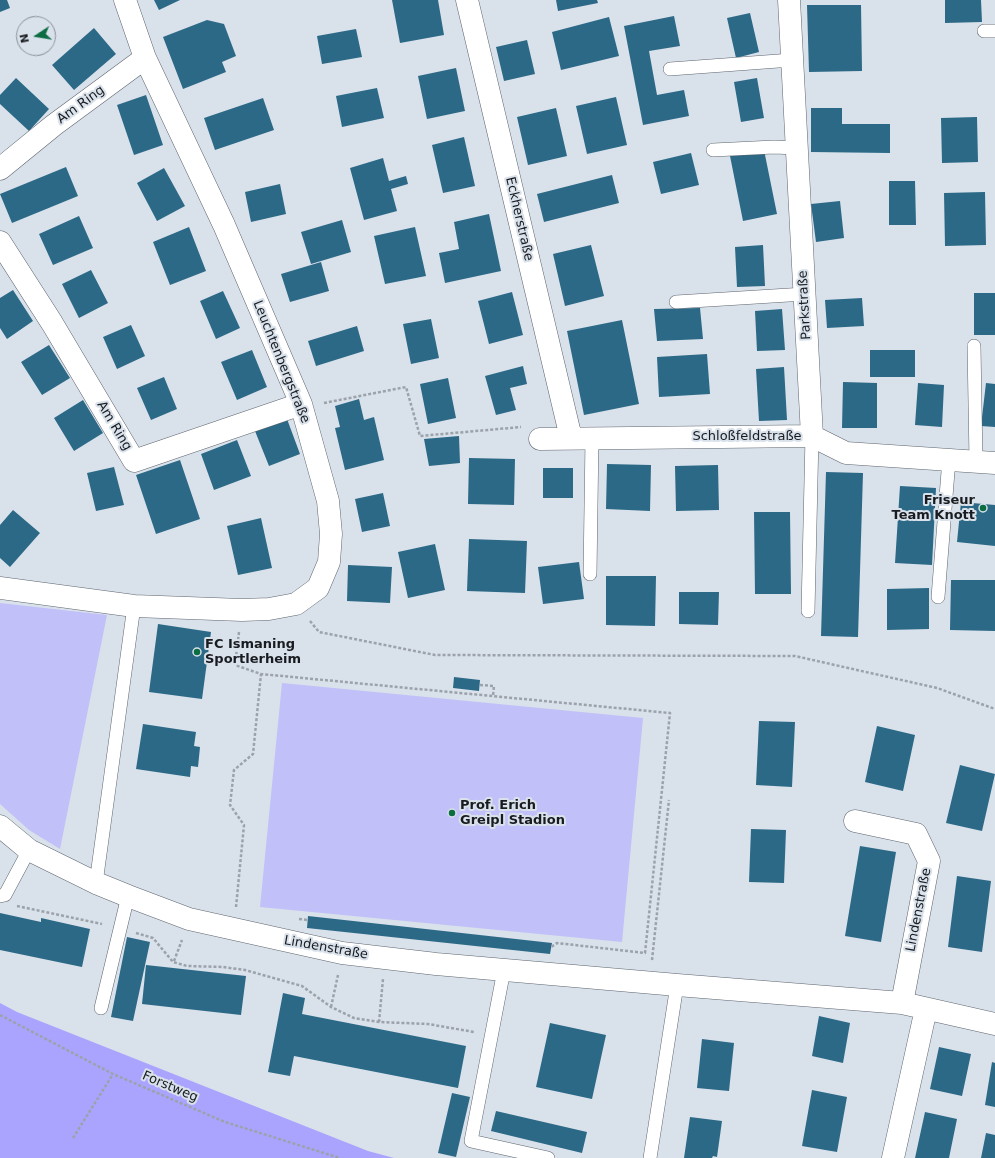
<!DOCTYPE html>
<html>
<head>
<meta charset="utf-8">
<style>
  body { margin:0 }
  #map { position:relative; width:995px; height:1158px; overflow:hidden; background:#d9e1eb; font-family:"DejaVu Sans",sans-serif }
  canvas { display:block }
  .north { position:absolute; left:16px; top:16px; width:40px; height:40px; box-sizing:border-box; background:#d9e1eb; border:1px solid #8c9299; border-radius:50%; rotate:258deg; font-size:11px; font-weight:700; line-height:16px; text-align:center; color:#181b1f }
  .north::after { content:''; display:block; margin:auto; width:14px; height:18px; background:#0c6d43; clip-path:polygon(50% 0,100% 100%,50% 72%,0 100%) }
</style>
</head>
<body>
<div id="map">
<canvas width="995" height="1158"></canvas>
<div class="north">N</div>
</div>
<script>
const c = document.querySelector('canvas').getContext('2d');
c.lineJoin = 'round';
function fill(path, color) {
  c.fillStyle = color;
  c.fill(path, 'evenodd');
}
function trace(path, color, width, dash) {
  c.strokeStyle = color;
  c.lineWidth = width;
  c.lineCap = dash ? 'butt' : 'round';
  c.setLineDash(dash || []);
  c.stroke(path);
}
function drawText(font, color, halo, rows, align = 'center') {
  c.font = font + ' "DejaVu Sans",sans-serif';
  c.lineWidth = 4;
  c.setLineDash([]);
  c.textBaseline = 'middle';
  c.strokeStyle = halo;
  c.fillStyle = color;
  for (const [text, x, y, turn = 0] of rows) {
    c.save();
    c.translate(x, y);
    c.rotate((+turn || 0) * Math.PI / 180);
    c.textAlign = isNaN(turn) ? turn : align;
    if (halo) c.strokeText(text, 0, 0);
    c.fillText(text, 0, 0);
    c.restore();
  }
}
fill(new Path2D(`
  M0,603L107,615L60,849L29,830L0,804Z
  M282,683L643,718L622,942L260,907Z`), '#c2c0f8');
fill(new Path2D(`
  M0,1003L17,1012L368,1151L394,1158H0Z`), '#aba4ff');
fill(new Path2D(`
  M0,0H7L10,8L0,12Z
  M154,0H180L159,10Z
  M392,0H438L444,35L400,43Z
  M556,0H597L598,3L558,11Z
  M945,0H981L982,22L945,23Z
  M807,5H861L862,71L809,72Z
  M750,13L759,52L736,58L727,18Z
  M674,16L680,46L649,51L657,95L684,90L689,116L643,125L624,26Z
  M609,17L619,56L561,70L552,32Z
  M207,20L224,24L236,56L222,62L226,72L183,89L163,37Z
  M94,28L116,54L74,90L52,65Z
  M356,29L362,57L322,64L317,36Z
  M527,40L535,74L504,81L496,47Z
  M456,68L465,111L427,119L418,76Z
  M16,78L49,109L29,131L0,104V95Z
  M757,78L764,118L741,122L734,82Z
  M377,88L384,118L342,127L336,96Z
  M146,95L163,145L134,155L117,105Z
  M616,97L627,145L587,154L576,106Z
  M263,98L274,130L215,150L204,118Z
  M556,108L567,156L528,165L517,117Z
  M811,108H842V124H890V153L811,152Z
  M977,117L978,162L942,163L941,118Z
  M464,137L475,186L443,193L432,145Z
  M764,150L777,214L743,221L730,156Z
  M691,153L699,185L661,194L653,162Z
  M383,158L389,181L406,176L408,184L391,189L397,211L364,220L350,168Z
  M66,167L78,196L12,223L0,194Z
  M164,168L185,206L157,221L137,183Z
  M612,175L619,203L544,222L537,194Z
  M889,181H915L916,225H889Z
  M280,184L286,214L251,222L245,192Z
  M985,192L986,245L945,246L944,193Z
  M840,201L844,238L816,242L811,204Z
  M489,214L501,271L445,283L439,253L459,249L454,222Z
  M79,216L93,248L53,265L39,234Z
  M342,220L351,252L311,264L301,232Z
  M189,227L206,271L170,285L153,242Z
  M415,227L426,276L385,284L374,236Z
  M591,245L604,296L565,306L553,254Z
  M763,245L765,286L737,287L735,247Z
  M321,262L329,291L290,302L281,274Z
  M91,270L108,303L79,318L62,284Z
  M13,290L33,321L7,339L0,328V298Z
  M223,291L240,328L216,339L200,301Z
  M512,292L523,335L489,344L478,301Z
  M974,293H995V335H974Z
  M862,298L864,326L827,328L825,300Z
  M700,308L703,339L657,341L654,309Z
  M782,309L785,350L757,351L755,311Z
  M431,319L439,358L411,364L403,324Z
  M622,320L639,404L584,415L567,331Z
  M131,325L145,356L117,369L103,337Z
  M357,326L364,351L316,366L308,341Z
  M49,345L70,378L42,395L21,362Z
  M252,350L267,387L237,400L221,362Z
  M870,350H915V377H870Z
  M707,354L710,394L659,397L657,357Z
  M523,366L527,384L510,388L516,410L496,415L485,376Z
  M784,367L787,420L759,421L756,369Z
  M164,377L177,409L151,420L137,388Z
  M448,378L456,418L428,424L420,384Z
  M843,382L877,383V428H842Z
  M918,383L944,385L942,427L915,425Z
  M986,383L995,384V427L981,426Z
  M359,399L364,420L374,417L384,460L345,470L335,428L340,427L335,406Z
  M83,400L103,433L74,451L54,418Z
  M287,419L300,454L269,466L255,431Z
  M459,436L460,463L429,466L424,439Z
  M237,440L251,476L214,490L201,454Z
  M469,458L515,459L514,505L468,504Z
  M180,460L200,519L156,534L136,475Z
  M607,464L651,465L650,511L606,509Z
  M718,465L719,510L676,511L675,466Z
  M114,467L124,505L96,511L87,473Z
  M543,468H573V498H543Z
  M826,472L863,473L858,637L821,636Z
  M900,486L936,488L932,565L895,563Z
  M383,493L390,526L362,532L355,499Z
  M961,502L995,505V546L957,542Z
  M13,510L40,533L10,567L0,558V525Z
  M754,512H790L791,594H755Z
  M261,518L272,568L238,575L227,526Z
  M469,539L527,541L525,593L467,591Z
  M435,544L445,590L408,598L398,552Z
  M579,562L584,599L543,604L538,567Z
  M348,565L392,567L390,603L347,601Z
  M606,576H656L655,626L606,625Z
  M951,580H995V631L950,630Z
  M929,588V629L887,630V589Z
  M679,592H719L718,625L679,624Z
  M158,624L211,632L202,699L149,692Z
  M454,677L480,680L479,691L453,688Z
  M759,721L795,722L792,787L756,785Z
  M143,724L196,732L194,746L200,747L198,767L191,766L190,777L136,769Z
  M877,726L915,735L903,791L865,782Z
  M960,765L995,774L982,831L946,823Z
  M751,829L786,830L784,883L749,882Z
  M860,846L896,852L881,942L845,936Z
  M957,876L991,881L982,952L948,947Z
  M0,913L41,922V918L90,929L82,967L0,950Z
  M308,916L552,943L550,954L307,928Z
  M127,937L150,942L133,1021L111,1017Z
  M146,965L246,976L241,1015L142,1004Z
  M283,993L305,998L302,1014L466,1046L458,1088L294,1056L290,1076L268,1072Z
  M819,1016L850,1023L843,1063L812,1056Z
  M550,1023L606,1035L592,1099L536,1087Z
  M702,1039L734,1043L729,1091L697,1088Z
  M939,1047L971,1054L962,1096L930,1089Z
  M992,1062L995,1063V1107L985,1105Z
  M812,1090L847,1097L837,1152L802,1146Z
  M452,1093L470,1097L456,1157L438,1153Z
  M496,1111L587,1132L582,1153L491,1131Z
  M925,1112L957,1119L949,1158H915Z
  M690,1117L722,1121L717,1157L713,1156L712,1158H684Z
  M986,1133L995,1135V1158H981Z`), '#2b6986');
const service = new Path2D(`
  M984,31H995
  M670,69L792,60
  M713,150L774,147L797,148
  M676,302L805,294
  M974,346L976,461
  M590,574L592,438
  M938,597L949,459
  M808,611L812,436
  M96,883L134,606
  M0,896L5,895L29,850
  M504,970L471,1141L548,1158
  M101,1008L128,896
  M650,1158L677,985`);
const minor = new Path2D(`
  M467,0L571,438
  M789,0L812,436
  M0,169L54,125L145,58
  M0,242L52,323L134,461L301,404
  M540,439L812,436L846,453L995,463
  M0,588L134,606L242,610L269,609L296,604L318,588L329,562L331,534L328,501L301,404L224,225L145,58L125,0
  M855,821L916,834L929,861L902,1003
  M0,826L29,850L96,883L128,896L189,919L342,953L436,964L677,985L902,1003L995,1024
  M893,1158L926,1009`);
trace(service, '#5e656e', 14);
trace(minor, '#5e656e', 23);
trace(new Path2D(`
  M324,403L406,387L420,436L521,427
  M310,621L319,632L435,655L795,656L937,688L995,709
  M239,632L235,665L261,674L670,713L645,953L557,943L551,947
  M480,685L494,686L493,696
  M17,906L102,924
  M236,907L244,825L230,805L234,770L253,754L261,674
  M299,919L308,920
  M136,933L153,938L173,962L187,966L223,967L245,970L302,986L331,1007L354,1018L379,1022L428,1024L474,1032
  M652,960L669,800
  M174,961L182,940
  M331,1007L338,975
  M0,1015L113,1074L225,1122L340,1158
  M379,1022L383,979
  M73,1138L113,1074`), '#9ca2aa', 2.5, [3, 2]);
trace(service, '#fff', 13);
trace(minor, '#fff', 22);
for (const [x, y, r, color] of [
  [983,508,4,"#0c6d43"],
  [197,652,4,"#0c6d43"],
  [452,813,4,"#0c6d43"]
]) {
  const dot = new Path2D();
  dot.arc(x, y, r, 0, 2 * Math.PI);
  c.fillStyle = color;
  c.fill(dot);
  trace(dot, '#d9e1eb', 1.5);
}
drawText('13px', '#181b1f', '#d9e1eb', [
  ["Am Ring",81,105,-36],
  ["Eckherstraße",519,219,77],
  ["Parkstraße",805,305,-93],
  ["Leuchtenbergstraße",281,362,68],
  ["Am Ring",114,426,59],
  ["Schloßfeldstraße",747,437],
  ["Lindenstraße",919,910,-79],
  ["Lindenstraße",326,948,10],
  ["Forstweg",170,1087,23]
]);
drawText('bold 13px', '#181b1f', '#d9e1eb', [
  ["Friseur",975,501,"right"],
  ["Team Knott",975,516,"right"],
  ["FC Ismaning",205,645],
  ["Sportlerheim",205,660],
  ["Prof. Erich",460,806],
  ["Greipl Stadion",460,821]
], 'left');
</script>
</body>
</html>
